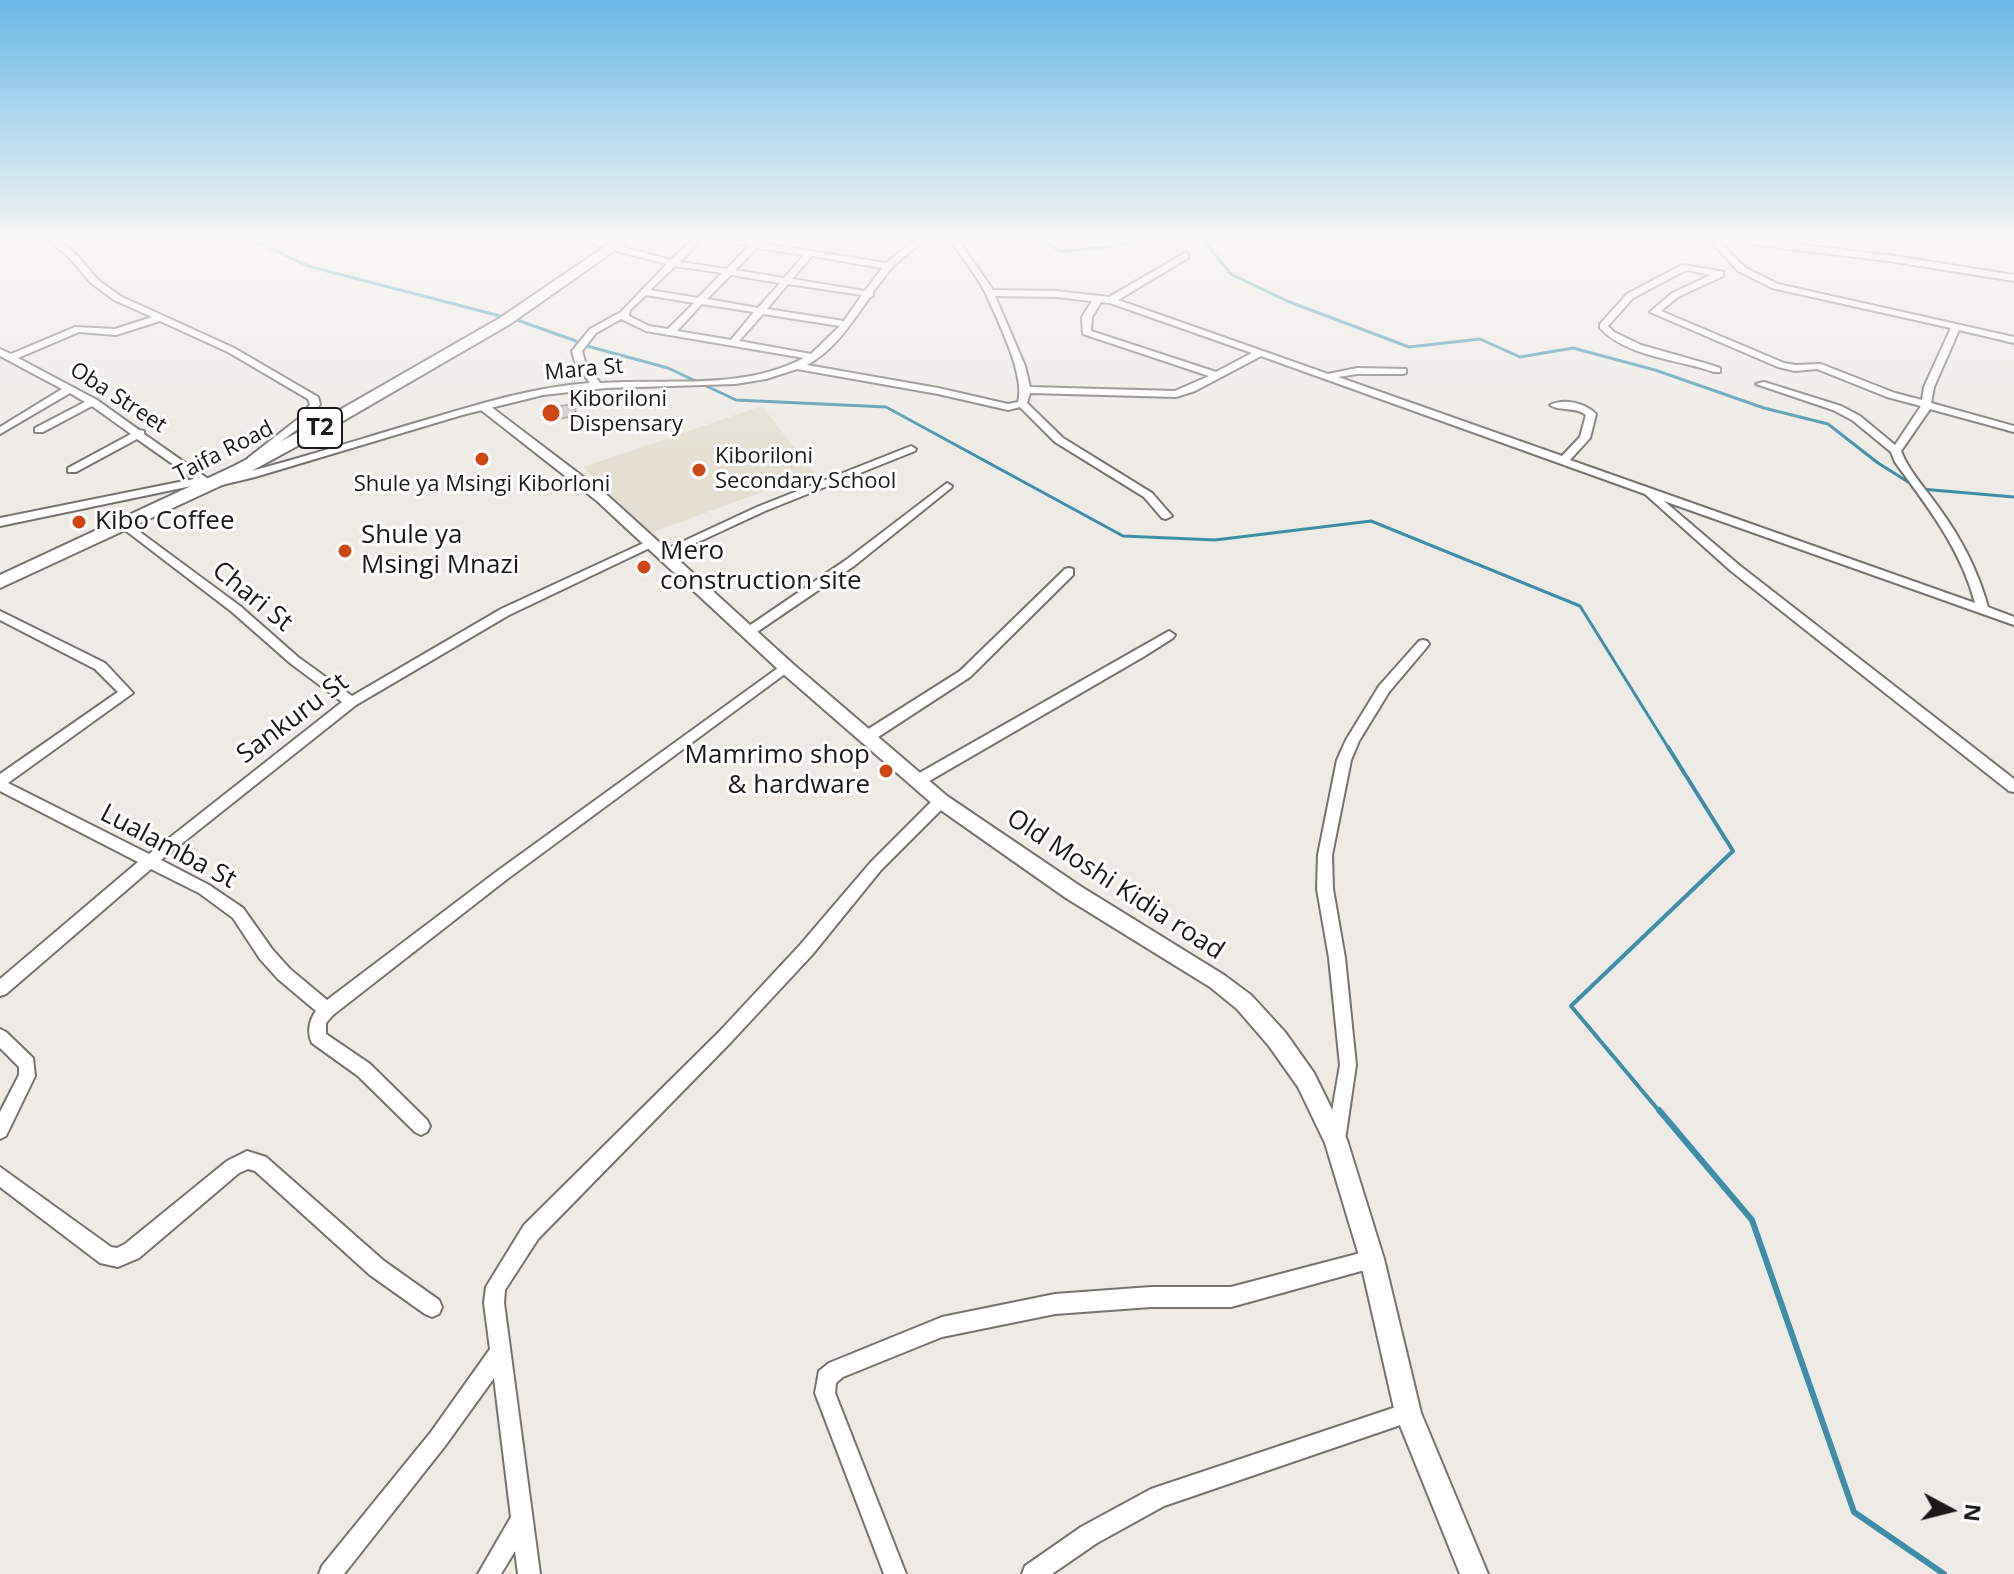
<!DOCTYPE html>
<html>
<head>
<meta charset="utf-8">
<style>
  body { margin:0 }
  #map { position:relative; width:2014px; height:1574px; overflow:hidden; background:#eeebe6; font-family:"Open Sans",sans-serif }
  canvas { display:block }
  .north { position:absolute; left:1910px; top:1470px; width:80px; height:80px; -webkit-text-stroke:6px #fff; paint-order:stroke; rotate:97deg; font-size:22px; font-weight:700; line-height:32px; text-align:center; color:#1a1918 }
  .north::after { content:''; display:block; margin:auto; width:28px; height:36px; background:#1a1918; clip-path:polygon(50% 0,100% 100%,50% 72%,0 100%) }
</style>
</head>
<body>
<div id="map">
<canvas width="2014" height="1574"></canvas>
<div class="north">N</div>
</div>
<script>
const c = document.querySelector('canvas').getContext('2d');
c.lineJoin = 'round';
function fill(path, color) {
  c.fillStyle = color;
  c.fill(path, 'evenodd');
}
function trace(path, color, width, dash) {
  c.strokeStyle = color;
  c.lineWidth = width;
  c.lineCap = dash ? 'butt' : 'round';
  c.setLineDash(dash || []);
  c.stroke(path);
}
function drawText(font, color, halo, rows, align = 'center') {
  c.font = font + ' "Open Sans",sans-serif';
  c.lineWidth = 6;
  c.setLineDash([]);
  c.textBaseline = 'middle';
  c.strokeStyle = halo;
  c.fillStyle = color;
  for (const [text, x, y, turn = 0] of rows) {
    c.save();
    c.translate(x, y);
    c.rotate((+turn || 0) * Math.PI / 180);
    c.textAlign = isNaN(turn) ? turn : align;
    if (halo) c.strokeText(text, 0, 0);
    c.fillText(text, 0, 0);
    c.restore();
  }
}
fill(new Path2D(`
  M762,406L814,473L650,533L583,467Z`), '#e5dfd3');
trace(new Path2D(`
  M255,241L308,266L504,317
  M1043,241L1060,251L1119,246L1133,241
  M1204,241L1231,274L1287,301L1409,347L1480,339L1520,357L1573,348L1655,370L1764,408L1828,424L1878,463L1913,485
  M517,320L576,341
  M587,346L668,368L736,400L886,407L1123,536L1215,540L1371,521L1580,606L1669,749
  M1921,489L2014,497`), '#3e8ea8', 3);
trace(new Path2D(`
  M1660,1112L1571,1006L1733,851L1668,747`), '#3e8ea8', 4);
trace(new Path2D(`
  M1659,1110L1752,1220L1854,1512L1944,1574`), '#3e8ea8', 6);
const building = new Path2D(`
  M575,404L576,416L545,421L544,408Z`);
fill(building, '#cec8c8');
trace(building, '#a5a09f', 2);
const minor = new Path2D(`
  M49,241H58L75,253L97,279L120,296L234,348L318,397L320,404L311,419L252,463L248,462V458L303,415L310,404L308,399L228,352L160,321L116,335L79,332L18,358L97,400L139,430L144,431V434L211,481C285,464 356,440 429,419C482,403 535,387 590,383L575,362L572,351L590,329L621,312L667,264L609,249V245L612,244L671,260L691,241H700L680,262L727,269L749,246L728,241H747L886,263L914,241H923L893,266L873,292V296L870,297C852,322 835,350 807,365L938,388L1008,404L1018,402C1026,376 997,319 986,294C977,275 962,258 951,241H959L993,290L1056,291L1109,297L1185,253L1188,254V258L1118,300L1328,374L1357,368L1406,369V373L1403,374H1357L1338,377L1562,456L1580,437L1586,415C1575,406 1561,412 1550,405C1564,398 1585,403 1596,414L1590,438L1570,460L1975,603C1961,549 1927,506 1895,462L1891,452L1852,420L1833,410L1756,384L1764,382L1841,406L1860,416L1895,445L1921,406L1887,397L1817,369L1795,371L1778,367L1650,312L1672,293L1711,275L1686,270L1633,298L1608,326L1614,332L1641,345L1708,364L1720,368V372H1714C1677,359 1627,357 1600,328V324L1627,294L1682,265L1720,271L1723,272V276L1678,297L1661,311L1784,363L1795,365L1821,364L1895,393L1922,400L1924,387L1951,328L1772,288L1738,271L1711,241H1719L1744,267L1778,284L2014,337V343L1959,330L1934,387L1931,403L2014,426V432L1930,409L1901,451C1909,472 1926,489 1939,508C1961,538 1978,571 1988,607L2014,617V625L1664,501L1739,565L2014,779V792L2009,791L1731,571L1645,494L1261,356L1195,391L1176,397L1030,393L1027,403L1063,438L1152,493L1172,516L1166,519L1162,518L1144,497L1055,442L1020,407L1008,410L938,394L797,369L766,379L735,384L606,388L543,395L462,415L255,477L209,488L201,484L0,526V518L194,479L137,439L76,472H68V468L131,434L92,406L43,432H35V428L85,402L70,393L0,434V427L62,389L0,356V349L11,354L75,327L115,329L152,317L114,300L91,283L69,257ZM757,248L804,255L784,278L735,270ZM812,256L882,268L865,291L792,279ZM675,266L722,273L698,298L650,290ZM731,275L780,283L758,308L707,299ZM788,284L862,295L844,321L767,309ZM646,295L694,303L668,329L649,326L629,316L630,310ZM995,296L1056,297L1092,301L1082,317L1083,334L1209,376L1175,391L1030,387L1025,366ZM1101,302L1110,303L1252,353L1216,372L1091,331L1092,317ZM702,304L754,312L731,340L677,331ZM763,314L840,326L811,354L739,341ZM621,319L646,331L804,358C742,391 667,378 600,383L585,362L582,351L596,333Z
  M597,241H606L598,247L594,244Z
  M1746,241H1769L1895,256L2014,275V281L1895,262L1750,244Z
  M911,446L916,449L915,451L765,511L666,557H658L656,554L757,507Z
  M947,483L952,486L951,488L854,566L751,636H743L741,633L743,630L846,560Z
  M125,521L240,606L298,657L352,696L501,609L648,541H656L658,544L509,615L356,705L161,860L209,885L243,908L272,949L290,969L327,1000L496,872L782,665H792L793,668L506,880L333,1015L326,1023V1034L370,1064L427,1120L430,1126L427,1132L421,1135L415,1132L358,1076L312,1043C307,1033 309,1020 316,1011L278,979L260,959L233,918L199,893L151,869L6,994L0,996V979L138,862L0,791V774L118,692L95,669L0,620V611L105,663L133,693L8,783L149,854L342,702L290,663L232,612L121,527V523Z
  M1069,568L1073,569V575L970,677L872,741H862L860,737L862,733L960,671L1065,569Z
  M1169,631L1175,635L1173,638L1143,657L924,784H914L912,780L914,776Z
  M1423,640L1427,641L1429,644L1427,647L1389,692L1359,741L1351,760L1332,855L1333,889L1345,958L1356,1065L1345,1140L1342,1146L1336,1149L1330,1146L1327,1140L1340,1065L1329,958L1317,889L1318,855L1337,760L1346,740L1379,686L1419,641Z
  M941,795L946,797L948,801L946,805L881,870L812,955L731,1042L538,1239L505,1290L504,1303L540,1574H518L515,1551L501,1574H478L511,1517L494,1378L445,1446L344,1574H319L322,1566L431,1432L490,1349L484,1303L486,1287L524,1225L719,1032L800,945L871,862L936,797Z
  M0,1029L6,1032L33,1058L35,1076L6,1136L0,1139V1112L19,1075V1067L0,1048Z
  M247,1151L266,1157L384,1261L439,1300L442,1307L439,1314L432,1317L425,1314L370,1275L255,1171L248,1169L239,1173L139,1258L118,1267L100,1263L0,1187V1167L111,1247L117,1248L125,1244L227,1161Z
  M1372,1250L1379,1252L1381,1259L1379,1266L1372,1268L1231,1307H1151L1055,1314L942,1337L843,1377L836,1383L835,1393L906,1574H884L815,1393L819,1371L829,1363L942,1317L1055,1294L1151,1287H1231Z
  M1408,1403L1415,1406L1418,1413L1415,1420L1164,1506L1097,1543L1052,1574H1022L1025,1566L1081,1527L1151,1489Z`);
const tertiary = new Path2D(`
  M486,403L607,495L793,664L947,796L1080,886L1224,975L1251,995L1285,1032L1314,1073L1347,1140L1384,1259L1421,1413L1488,1574H1460L1395,1413L1360,1259L1325,1143L1298,1087L1269,1046L1237,1009L1210,987L1066,898L935,806L781,672L597,501L481,410V404Z`);
const trunk = new Path2D(`
  M613,241H628L510,324L343,421L246,474L0,588V575L234,466L331,415L500,318Z`);
trace(minor, '#75736f', 4);
trace(tertiary, '#75736f', 4);
trace(trunk, '#75736f', 4);
fill(minor, '#fff');
fill(tertiary, '#fff');
fill(trunk, '#fff');
const sky = c.createLinearGradient(0, 0, 0, 461);
sky.addColorStop(0, '#6ab9e7');
sky.addColorStop(0.52, '#f7f6f4');
sky.addColorStop(1, '#f7f6f400');
c.fillStyle = sky;
c.fillRect(0, 0, 2014, 461);
for (const [x, y, r, color] of [
  [551,413,10,"#cd4613"],
  [482,459,8,"#cd4613"],
  [699,470,8,"#cd4613"],
  [79,522,8,"#cd4613"],
  [345,551,8,"#cd4613"],
  [644,567,8,"#cd4613"],
  [886,771,8,"#cd4613"]
]) {
  const dot = new Path2D();
  dot.arc(x, y, r, 0, 2 * Math.PI);
  c.fillStyle = color;
  c.fill(dot);
  trace(dot, '#fff', 3);
}
drawText('22px', '#1a1918', '#fff', [
  ["Mara St",584,370,-5],
  ["Oba Street",118,398,33],
  ["Taifa Road",224,452,-27]
]);
drawText('22px', '#1a1918', '#fff', [
  ["Kiboriloni",569,400],
  ["Dispensary",569,425],
  ["Kiboriloni",715,457],
  ["Secondary School",715,482],
  ["Shule ya Msingi Kiborloni",482,485,"center"]
], 'left');
for (const [x, y, w] of [
  [320,428,44]
]) {
  const box = new Path2D();
  box.roundRect(x - w / 2, y - 20, w, 40, 6);
  c.fillStyle = '#fff';
  c.fill(box);
  trace(box, '#1a1918', 2);
}
drawText('bold 24px', '#1a1918', null, [
  ["T2",320,428]
]);
drawText('26px', '#1a1918', '#fff', [
  ["Kibo Coffee",95,522],
  ["Shule ya",361,536],
  ["Msingi Mnazi",361,566],
  ["Mero",660,552],
  ["construction site",660,582],
  ["Mamrimo shop",870,756,"right"],
  ["& hardware",870,786,"right"]
], 'left');
drawText('26px', '#1a1918', '#fff', [
  ["Chari St",252,597,39],
  ["Sankuru St",293,719,-37],
  ["Lualamba St",168,847,28],
  ["Old Moshi Kidia road",1115,885,33]
]);
</script>
</body>
</html>
